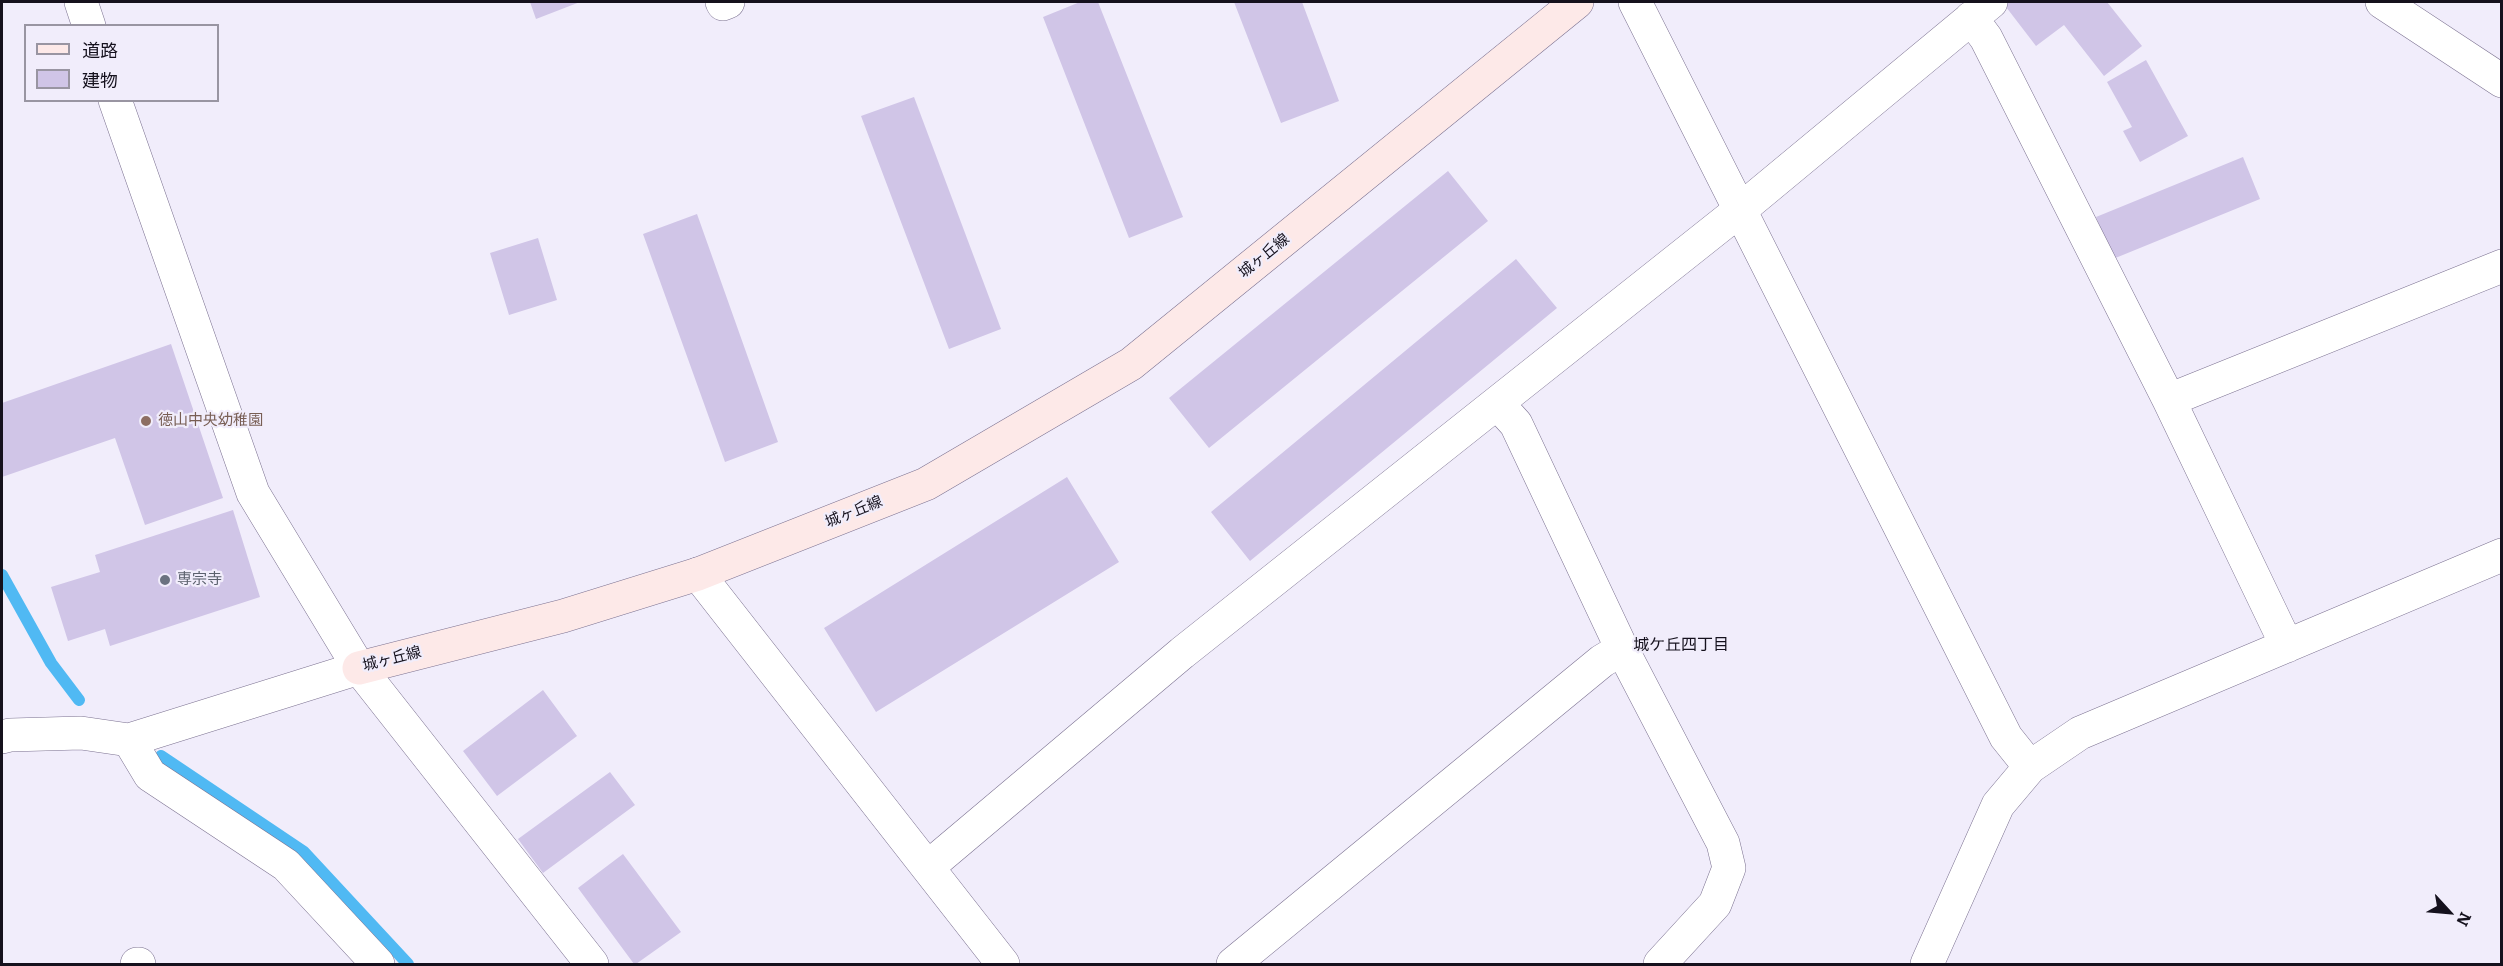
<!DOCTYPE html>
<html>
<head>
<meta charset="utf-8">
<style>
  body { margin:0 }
  #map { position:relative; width:2503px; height:966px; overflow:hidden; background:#f1edfb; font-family:Literata,"Noto Sans JP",serif }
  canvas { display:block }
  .frame { position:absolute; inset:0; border:3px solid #15111d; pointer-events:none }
  .legend { position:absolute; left:24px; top:24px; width:195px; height:78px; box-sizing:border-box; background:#f1edfb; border:2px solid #9995a2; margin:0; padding:8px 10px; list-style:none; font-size:18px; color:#15111d }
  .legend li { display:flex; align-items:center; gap:12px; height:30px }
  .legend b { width:30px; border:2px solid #9995a2 }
  .north { position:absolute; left:2419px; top:882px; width:60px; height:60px; -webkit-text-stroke:4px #f1edfb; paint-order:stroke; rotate:116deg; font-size:16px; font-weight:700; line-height:24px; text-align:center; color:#15111d }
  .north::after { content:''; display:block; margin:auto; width:21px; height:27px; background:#15111d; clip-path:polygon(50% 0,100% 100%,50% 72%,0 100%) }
</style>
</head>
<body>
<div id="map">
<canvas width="2503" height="966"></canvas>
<div class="frame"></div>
<ul class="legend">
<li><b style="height:8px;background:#fde9e8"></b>道路</li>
<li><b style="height:16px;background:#d0c5e7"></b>建物</li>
</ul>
<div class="north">N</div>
</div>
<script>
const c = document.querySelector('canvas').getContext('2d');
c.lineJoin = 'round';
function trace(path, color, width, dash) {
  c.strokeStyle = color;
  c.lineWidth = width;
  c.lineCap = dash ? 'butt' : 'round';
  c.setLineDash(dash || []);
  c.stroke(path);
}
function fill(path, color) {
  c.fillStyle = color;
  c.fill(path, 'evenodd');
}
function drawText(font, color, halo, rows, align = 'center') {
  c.font = font + ' Literata,"Noto Sans JP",serif';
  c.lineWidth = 4.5;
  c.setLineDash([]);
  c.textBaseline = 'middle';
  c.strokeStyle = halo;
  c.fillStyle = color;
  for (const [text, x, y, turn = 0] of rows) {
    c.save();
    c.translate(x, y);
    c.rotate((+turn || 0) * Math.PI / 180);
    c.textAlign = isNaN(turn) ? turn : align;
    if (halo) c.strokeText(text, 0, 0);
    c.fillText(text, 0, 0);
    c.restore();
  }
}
trace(new Path2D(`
  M2,575L51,663L79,700
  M161,756L304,852L408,964`), '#50b9f3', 12);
fill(new Path2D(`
  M530,2H580L536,19Z
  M1080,2H1098L1183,217L1129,238L1043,17Z
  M1234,2H1302L1339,101L1281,123Z
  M2006,2H2107L2142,46L2104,76L2064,25L2036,46L2003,3Z
  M2146,60L2188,136L2140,162L2123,131L2132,127L2107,82Z
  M914,97L1001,329L949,349L861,116Z
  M2243,157L2260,199L2113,259L2096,217Z
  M1448,171L1488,221L1209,448L1169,398Z
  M697,214L778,442L725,462L643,234Z
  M538,238L557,300L509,315L490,253Z
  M1516,259L1557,308L1250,561L1211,512Z
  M171,344L223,498L145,525L115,438L2,477V403Z
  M1067,477L1119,562L876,712L824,628Z
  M233,510L260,597L110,646L105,629L68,641L51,587L100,572L95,555Z
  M543,690L577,736L497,796L463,751Z
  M610,772L635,805L543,873L518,839Z
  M623,854L681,932L636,964H634L578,888Z`), '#d0c5e7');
const street = new Path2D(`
  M81,2L89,26
  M722,2L723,4L728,2
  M1635,2L2006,737L2030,767
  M2382,2L2502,81
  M1971,18L1986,38L2169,400L2287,646
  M115,100L253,493L359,668L592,964
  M2169,400L2502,266
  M1497,403L1516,424L1622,649L1723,843L1729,868L1715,904L1660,964
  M698,574L1003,964
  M2,737L10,735L81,733L129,740L359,668
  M129,740L150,775L286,865L378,964
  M928,867L1182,653L1740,210L1991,2
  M137,964H139
  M1233,964L1602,661L1622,649
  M1927,964L1998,805L2030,767L2080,733L2502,555`);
const secondary = new Path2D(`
  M359,668L563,616L698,574L926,484L1131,364L1577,2`);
trace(street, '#7c7291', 34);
trace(secondary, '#7c7291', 34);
trace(street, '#fff', 33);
trace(secondary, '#fde9e8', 33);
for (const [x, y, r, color] of [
  [146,421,6,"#8d6e63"],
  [165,580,6,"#6b7280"]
]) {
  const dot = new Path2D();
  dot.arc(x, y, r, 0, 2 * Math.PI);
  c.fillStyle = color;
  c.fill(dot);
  trace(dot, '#f1edfb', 2);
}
drawText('15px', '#15111d', '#f1edfb', [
  ["城ヶ丘線",1264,256,-39],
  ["城ヶ丘線",854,512,-22],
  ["城ヶ丘線",392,659,-14]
]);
drawText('15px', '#785e54', '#f1edfb', [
  ["徳山中央幼稚園",158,421]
], 'left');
drawText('15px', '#5b616d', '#f1edfb', [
  ["専宗寺",177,580]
], 'left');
drawText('16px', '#15111d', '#f1edfb', [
  ["城ケ丘四丁目",1681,645]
]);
</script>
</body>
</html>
